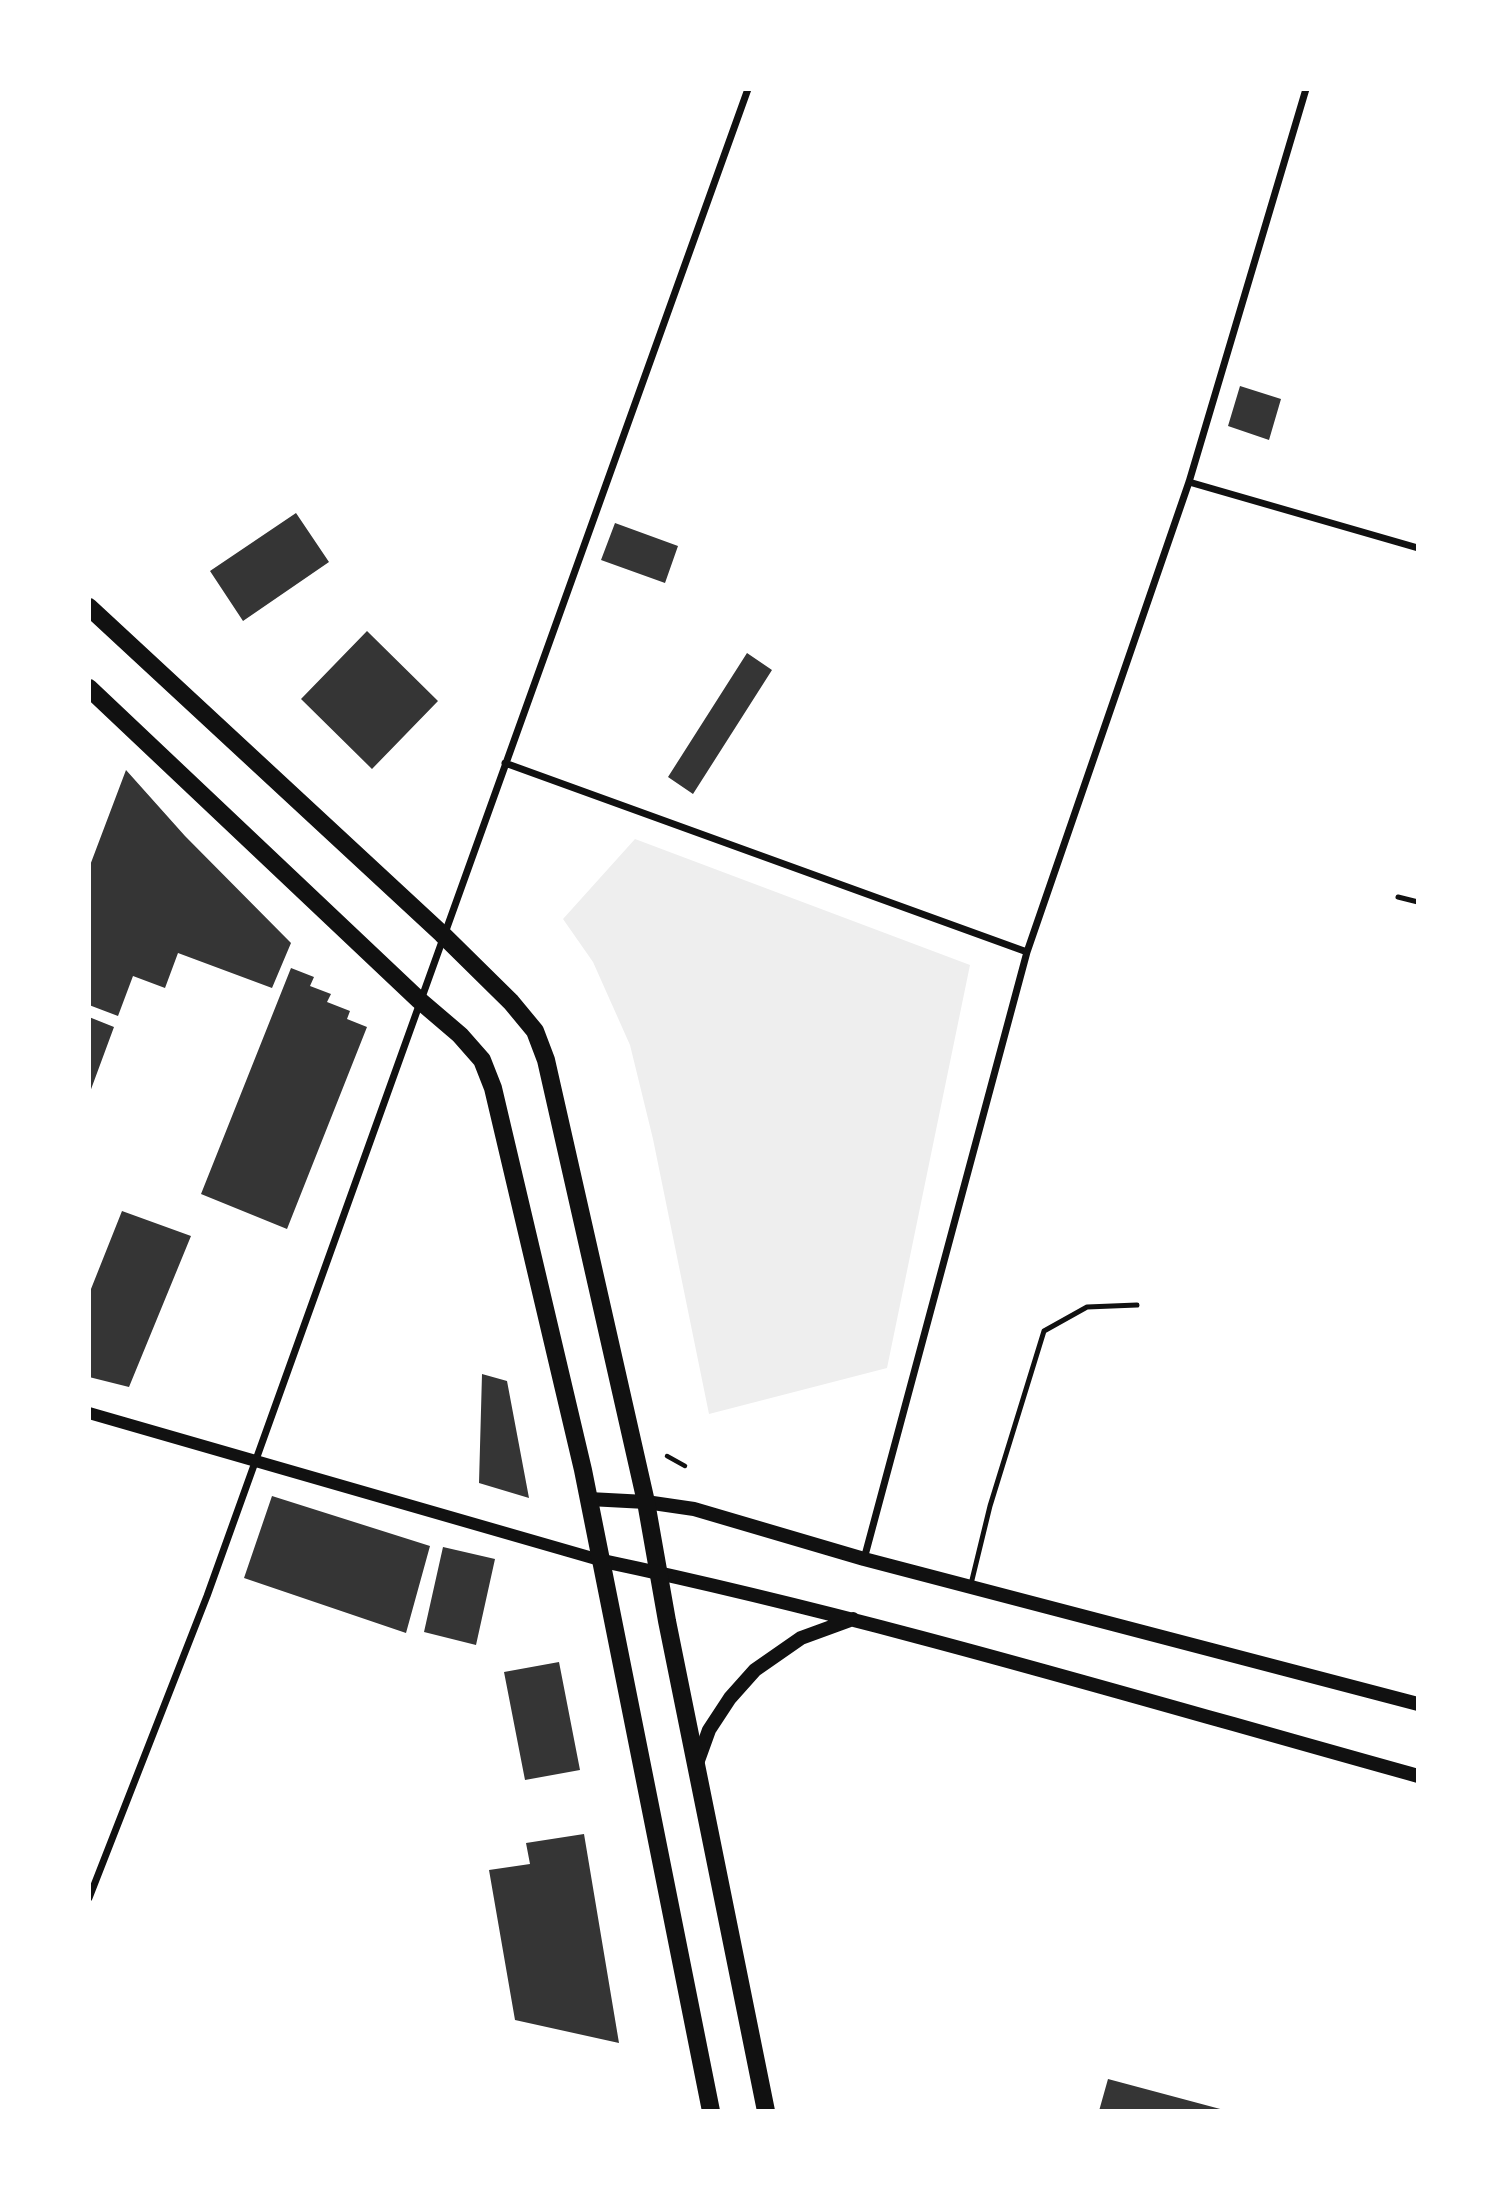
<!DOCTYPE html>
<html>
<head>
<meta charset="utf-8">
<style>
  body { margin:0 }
  #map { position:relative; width:1507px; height:2200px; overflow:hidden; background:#fff; font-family:"IBM Plex Sans",sans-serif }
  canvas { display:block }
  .frame { position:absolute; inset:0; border:91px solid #fff; pointer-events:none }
</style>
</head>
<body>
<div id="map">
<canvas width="1507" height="2200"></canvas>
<div class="frame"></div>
</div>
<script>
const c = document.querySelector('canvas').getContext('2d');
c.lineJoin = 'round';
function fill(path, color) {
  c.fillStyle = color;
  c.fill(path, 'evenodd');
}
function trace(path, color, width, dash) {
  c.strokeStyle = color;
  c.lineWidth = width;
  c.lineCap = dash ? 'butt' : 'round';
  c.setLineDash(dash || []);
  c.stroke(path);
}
fill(new Path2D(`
  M635,839L970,965L887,1368L709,1414L653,1139L630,1045L593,962L563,919Z`), '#eee');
fill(new Path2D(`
  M1240,386L1281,399L1269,440L1228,426Z
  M296,513L329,562L243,621L210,571Z
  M615,523L678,546L665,583L601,560Z
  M367,631L438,701L372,769L301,699Z
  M747,653L772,670L693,794L668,777Z
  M126,770L185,836L291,943L272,988L178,953L165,988L133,976L118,1016L89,1005V868Z
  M291,968L314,977L310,986L331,994L327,1002L350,1011L347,1019L367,1027L287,1229L201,1194Z
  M89,1017L114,1027L90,1092H89Z
  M122,1211L191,1236L129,1387L89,1377V1294Z
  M482,1374L507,1381L529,1498L479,1483Z
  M272,1496L430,1546L406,1633L244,1578Z
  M443,1547L495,1559L476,1645L424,1632Z
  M559,1662L580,1770L525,1780L504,1672Z
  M584,1834L619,2043L515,2020L489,1870L530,1864L526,1843Z
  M1108,2079L1224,2110V2111H1099Z`), '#353535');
trace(new Path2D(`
  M667,1456L685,1466`), '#111', 4.5);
trace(new Path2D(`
  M1398,897L1418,902
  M971,1584L990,1506L1044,1331L1087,1307L1137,1305`), '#111', 5);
trace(new Path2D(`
  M1189,482L1418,548
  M505,763L1027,952
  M864,1559L1027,952L1189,482L1306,89
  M89,1898L207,1596L748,89`), '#111', 7);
trace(new Path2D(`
  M89,1413L603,1561`), '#111', 12);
trace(new Path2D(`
  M589,1499L646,1502L694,1509L864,1559L1418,1704
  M603,1561C878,1619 1147,1701 1418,1776
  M696,1766L709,1730L730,1698L755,1670L801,1638L853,1619`), '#111', 14);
trace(new Path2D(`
  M89,607L442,934L511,1002L535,1031L546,1060L646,1502L667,1621L766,2111
  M89,688L419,1000L460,1035L482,1060L493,1088L583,1470L711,2111`), '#111', 18);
</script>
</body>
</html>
